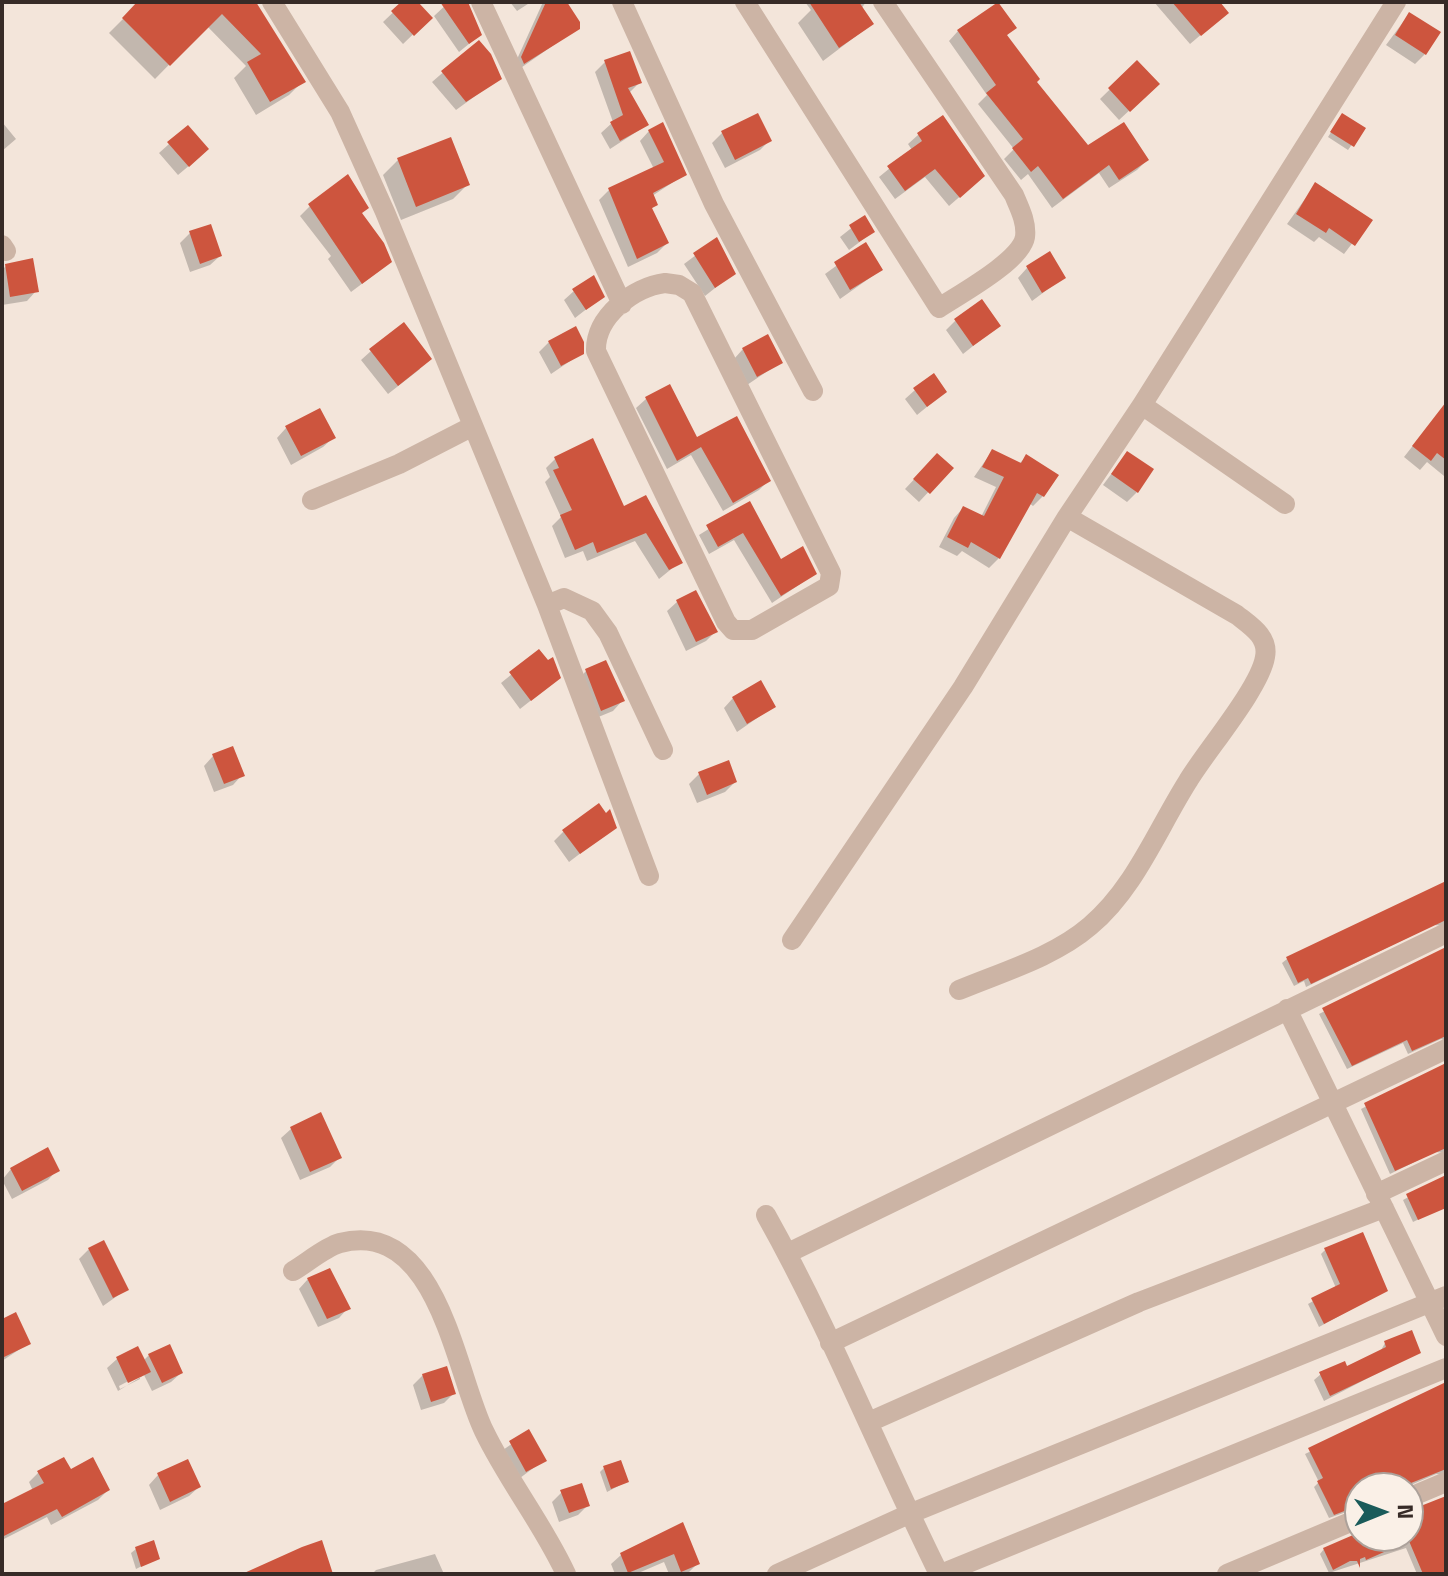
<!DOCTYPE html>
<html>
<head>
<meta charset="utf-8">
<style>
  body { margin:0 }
  #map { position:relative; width:1448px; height:1576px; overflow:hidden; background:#f3e5da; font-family:"Titillium Web",sans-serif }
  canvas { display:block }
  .frame { position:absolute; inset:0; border:4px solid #372b27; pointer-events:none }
  .north { position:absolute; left:1344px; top:1472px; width:80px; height:80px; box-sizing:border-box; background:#faf0e7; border:2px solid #aca19a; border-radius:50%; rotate:89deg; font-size:22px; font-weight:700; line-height:32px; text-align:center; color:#372b27 }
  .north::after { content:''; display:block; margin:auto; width:28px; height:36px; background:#1a5b5a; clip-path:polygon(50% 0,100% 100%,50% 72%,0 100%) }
</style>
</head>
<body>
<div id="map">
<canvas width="1448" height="1576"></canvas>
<div class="frame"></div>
<div class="north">N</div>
</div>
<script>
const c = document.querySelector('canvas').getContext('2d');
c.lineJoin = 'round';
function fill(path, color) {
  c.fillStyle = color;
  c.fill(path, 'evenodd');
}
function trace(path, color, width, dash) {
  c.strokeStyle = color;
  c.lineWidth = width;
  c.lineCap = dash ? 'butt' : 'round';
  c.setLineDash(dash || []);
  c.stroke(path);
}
fill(new Path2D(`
  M140,2H253L303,81L289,95L256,115L234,78L246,66L207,26L155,79L109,33Z
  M404,2H415L430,18L403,44L383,22Z
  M449,2H464L480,35L459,52L434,16Z
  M510,2H531L517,11Z
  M543,2H565L578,28L515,72L513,68Z
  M805,2H866L861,9L872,24L823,61L798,23L811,10Z
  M1154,2H1217L1216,22L1190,44Z
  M1409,14L1425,54L1415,64L1386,45Z
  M1014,28L1005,37L1034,82L1088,147L1147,160L1137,170L1109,188L1099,173L1052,208L1028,174L1021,180L1004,159L1014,149L978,104L987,95L949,41L958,31Z
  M478,42L500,78L456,110L432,82Z
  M605,62L640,82L629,93L647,125L610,149L601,133L613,122L595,72Z
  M1137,63L1147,94L1119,120L1100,99Z
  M757,115L769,141L760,150L725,168L712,143L722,133Z
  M943,118L972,186L949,206L925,177L895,199L879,177L912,150L908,144L918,135Z
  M1339,120L1363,129L1348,150L1328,137Z
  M2,122L16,139L2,151Z
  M188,127L197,159L178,175L159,153Z
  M649,131L684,175L652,196L656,205L650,210L667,243L657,253L628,267L599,200L609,190L654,169L640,141Z
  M398,160L468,184L453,199L401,220L383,175Z
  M1315,185L1370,220L1344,254L1319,237L1314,242L1287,224Z
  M310,206L360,214L379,271L351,292L328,259L331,256L300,216Z
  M864,218L873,232L849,250L840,237Z
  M209,226L220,256L210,265L190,272L180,243L190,233Z
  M716,240L734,273L705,296L684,264Z
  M865,245L881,270L840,299L825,274Z
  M6,266L36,291L27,301L2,305V270Z
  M1027,268L1063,278L1032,301L1018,278Z
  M574,291L602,297L575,318L564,300Z
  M956,320L998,326L963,354L946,330Z
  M549,342L582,353L551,374L539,352Z
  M743,349L781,362L747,385L734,359Z
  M371,351L420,369L388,394L361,360Z
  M670,387L696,439L768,481L759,490L723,511L691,455L667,469L636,408L646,399Z
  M915,390L945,392L917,415L905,399Z
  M1446,413V474L1444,476L1427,462L1420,470L1404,457L1433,420Z
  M286,428L333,438L323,447L291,465L277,438Z
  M992,451L1019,464L1027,456L1043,496L1033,506L1029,503L999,558L989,568L962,551L957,556L939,547L954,518L963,508L981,517L996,487L974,477Z
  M1127,453L1137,492L1127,502L1103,485Z
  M937,455L951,468L919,502L905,489Z
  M555,459L623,509L680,562L659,579L635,541L587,561L583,551L565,558L552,526L561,517L545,482L550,477L546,468Z
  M749,504L781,562L815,574L772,603L734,540L709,554L699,535Z
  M677,602L715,632L706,641L686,651L667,611Z
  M539,652L548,687L520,709L501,683Z
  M586,671L622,701L613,711L591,720L577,681Z
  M733,698L773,707L737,732L724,708Z
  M213,756L242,775L233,785L214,792L204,766Z
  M699,774L735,782L725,792L697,803L689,784Z
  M615,827L569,862L554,841L564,831Z
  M1446,883V926L1434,925L1306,987L1304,981L1294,986L1282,963L1287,959Z
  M1446,950V1041L1441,1039L1408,1054L1403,1043L1347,1069L1319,1014Z
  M1446,1066V1153L1435,1152L1390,1174L1361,1109Z
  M291,1129L339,1158L330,1167L300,1180L281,1138Z
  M11,1169L57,1170L48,1180L12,1199L2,1180Z
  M1446,1177V1206L1413,1222L1403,1200Z
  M89,1249L127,1289L103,1306L79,1259Z
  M1325,1250L1385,1291L1319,1327L1308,1304L1336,1288L1321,1254Z
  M308,1279L348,1308L339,1318L318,1327L299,1289Z
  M2,1321L29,1343L2,1361Z
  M1385,1343L1418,1352L1324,1401L1314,1380L1321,1374L1346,1369L1380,1352Z
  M149,1355L181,1373L171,1382L152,1391L144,1375L118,1391L107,1368L117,1359L143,1361ZM140,1375V1379L120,1389L119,1386Z
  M423,1375L454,1393L444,1403L421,1410L413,1385Z
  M1446,1386V1475L1436,1474L1404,1488H1360V1512L1355,1509L1329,1518L1314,1487L1319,1482L1305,1454Z
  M529,1432L544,1460L516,1481L500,1452Z
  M604,1468L626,1482L607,1492L600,1472Z
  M70,1472L108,1490L98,1500L51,1525L47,1517L2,1540V1506L33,1491L29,1482L38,1473Z
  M158,1475L199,1487L189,1496L160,1510L149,1485Z
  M562,1492L588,1505L578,1515L559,1522L552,1502Z
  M1446,1498V1574H1417L1406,1548L1329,1573L1320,1554L1324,1549L1360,1534L1408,1536V1513Z
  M682,1524L698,1563L688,1573L669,1574L664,1562L636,1574H615L611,1564L621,1555Z
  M136,1549L158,1558L136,1569L131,1553Z
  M435,1554L444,1574H372L376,1570Z`), '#0003');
fill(new Path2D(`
  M137,2H256L306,82L270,102L247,62L261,54L222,14L170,66L122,18Z
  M401,2H418L433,18L414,36L391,11Z
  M440,2H468L482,35L469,44Z
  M546,2H567L580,22V29L524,64L521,57Z
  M809,2H859L874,24L839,48Z
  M998,2L1017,28L1007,35L1040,79L1037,82L1088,145L1124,122L1149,160L1119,180L1109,165L1063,199L1038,166L1031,172L1012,148L1023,139L986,93L996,85L957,30Z
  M1172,2H1220L1229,13L1201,36Z
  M1409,12L1441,32L1426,55L1395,35Z
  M479,40L491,54L502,79L466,102L441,71Z
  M630,51L642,83L628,88L649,125L620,141L610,122L623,115L604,60Z
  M1137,60L1160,84L1130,112L1108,88Z
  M758,113L772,141L735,160L721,131Z
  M1342,113L1366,128L1354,147L1330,132Z
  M943,115L985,176L960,198L935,169L905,191L887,166L922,141L917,133Z
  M663,122L687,175L653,193L658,205L652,208L669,243L637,259L608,188L664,162L648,130Z
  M188,125L209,149L189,167L167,142Z
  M451,137L470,185L416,207L397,158Z
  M348,174L369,208L362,213L384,243L392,262L362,284L308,204Z
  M1315,182L1373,220L1355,246L1329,228L1326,233L1296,214Z
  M865,215L875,232L859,242L849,225Z
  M211,224L222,256L200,264L189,231Z
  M717,237L736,274L715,288L693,253Z
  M866,242L883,270L850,290L834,262Z
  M1050,251L1066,278L1042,293L1026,266Z
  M33,258L39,292L10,297L5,264Z
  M594,275L605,297L586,310L572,289Z
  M982,299L1001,326L973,346L954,319Z
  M404,322L432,359L398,386L369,349Z
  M576,326L584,342V354L561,366L548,341Z
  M768,334L783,363L757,377L742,348Z
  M934,373L947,392L927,407L913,388Z
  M670,384L697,437L737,416L771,481L733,503L701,447L677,461L645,397Z
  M1446,402V460L1437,453L1431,461L1412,446Z
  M320,408L336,438L301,456L285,426Z
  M593,438L624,506L646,495L683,563L669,570L646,533L597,553L593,542L575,550L560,515L572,510L553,470L559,468L554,457Z
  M992,449L1021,463L1026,454L1059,475L1044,497L1037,493L1000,559L971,542L968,548L947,537L963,506L984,516L1004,477L982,467Z
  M1127,451L1154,469L1138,493L1111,474Z
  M937,453L954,468L930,494L913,479Z
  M750,501L781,559L803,546L817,574L781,596L743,533L718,547L706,525Z
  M696,590L718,632L696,642L676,600Z
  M539,649L548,660L553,657L561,678L531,701L509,672Z
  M606,660L625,701L601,711L585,669Z
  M761,680L776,707L747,724L732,697Z
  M233,746L245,776L224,784L212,754Z
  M729,760L737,782L707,795L698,772Z
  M599,803L606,813L610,809L617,828L580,854L562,830Z
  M1446,881V920L1311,984L1308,978L1298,983L1286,957Z
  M1446,947V1036L1412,1051L1407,1040L1352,1066L1322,1008Z
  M1446,1063V1148L1395,1171L1364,1103Z
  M321,1112L342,1158L310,1172L290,1127Z
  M48,1147L60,1171L22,1191L10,1168Z
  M1446,1175V1208L1418,1220L1406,1194Z
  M1363,1232L1388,1291L1324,1324L1311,1298L1340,1284L1324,1248Z
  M104,1240L129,1290L113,1298L88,1248Z
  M330,1268L351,1309L327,1319L307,1278Z
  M16,1312L31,1344L2,1358V1319Z
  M1412,1330L1421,1353L1330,1396L1319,1372L1345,1361L1347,1366L1386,1347L1384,1341Z
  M170,1344L183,1373L162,1383L148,1354Z
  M138,1346L151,1372L128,1383L116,1357Z
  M447,1366L456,1394L431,1402L422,1374Z
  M1446,1382V1469L1401,1487L1398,1482L1360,1488V1505L1334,1515L1317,1481L1323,1478L1308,1448Z
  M529,1429L547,1461L526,1472L509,1441Z
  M64,1457L71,1469L93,1457L110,1490L62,1517L57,1509L2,1537V1504L44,1483L37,1471Z
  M188,1459L201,1487L170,1502L157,1473Z
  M621,1460L629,1482L611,1489L603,1466Z
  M582,1483L590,1506L569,1513L560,1490Z
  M1446,1496V1574H1423L1409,1541L1366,1560L1365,1557L1360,1559V1568L1357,1561H1350L1333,1570L1323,1548L1360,1532V1536H1408V1511Z
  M683,1522L700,1564L681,1572L674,1554L628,1573L620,1553Z
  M154,1540L160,1559L141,1567L135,1547Z
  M322,1540L333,1574H242L302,1547Z`), '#cd553e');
trace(new Path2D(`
  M272,2L340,112L385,212L547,605L649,876
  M481,2L622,304
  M622,2L714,204L813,391
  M745,2L939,308C960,294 1021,261 1025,237C1027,222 1019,207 1014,195L883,2
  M2,245L6,251
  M665,283L679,285L692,293L831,573L829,586L752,630H733L726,622L596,351C595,317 633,287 665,283Z
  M1142,405L1285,504
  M312,500L399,464L473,426
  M547,605L564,598L592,611L608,633L663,750
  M792,940L963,687L1067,517L1142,405L1396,2
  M959,990C1002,972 1054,957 1090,926C1135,888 1157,830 1188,781C1206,751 1260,688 1265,657C1269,637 1251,626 1237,615L1067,517
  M1287,1009L1446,1336
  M1376,1194L1446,1161
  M766,1215C831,1331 880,1455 939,1574
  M788,1253L1446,933
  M293,1271C307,1263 325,1247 340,1243C438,1218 455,1372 484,1431C508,1481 543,1524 566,1574
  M830,1343L1446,1049
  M869,1422L1139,1302L1384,1208
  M1408,1498L1446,1482
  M777,1574L909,1514L1446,1296
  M941,1574L1446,1368
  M1227,1574L1360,1518`), '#ccb4a5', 20);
</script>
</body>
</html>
